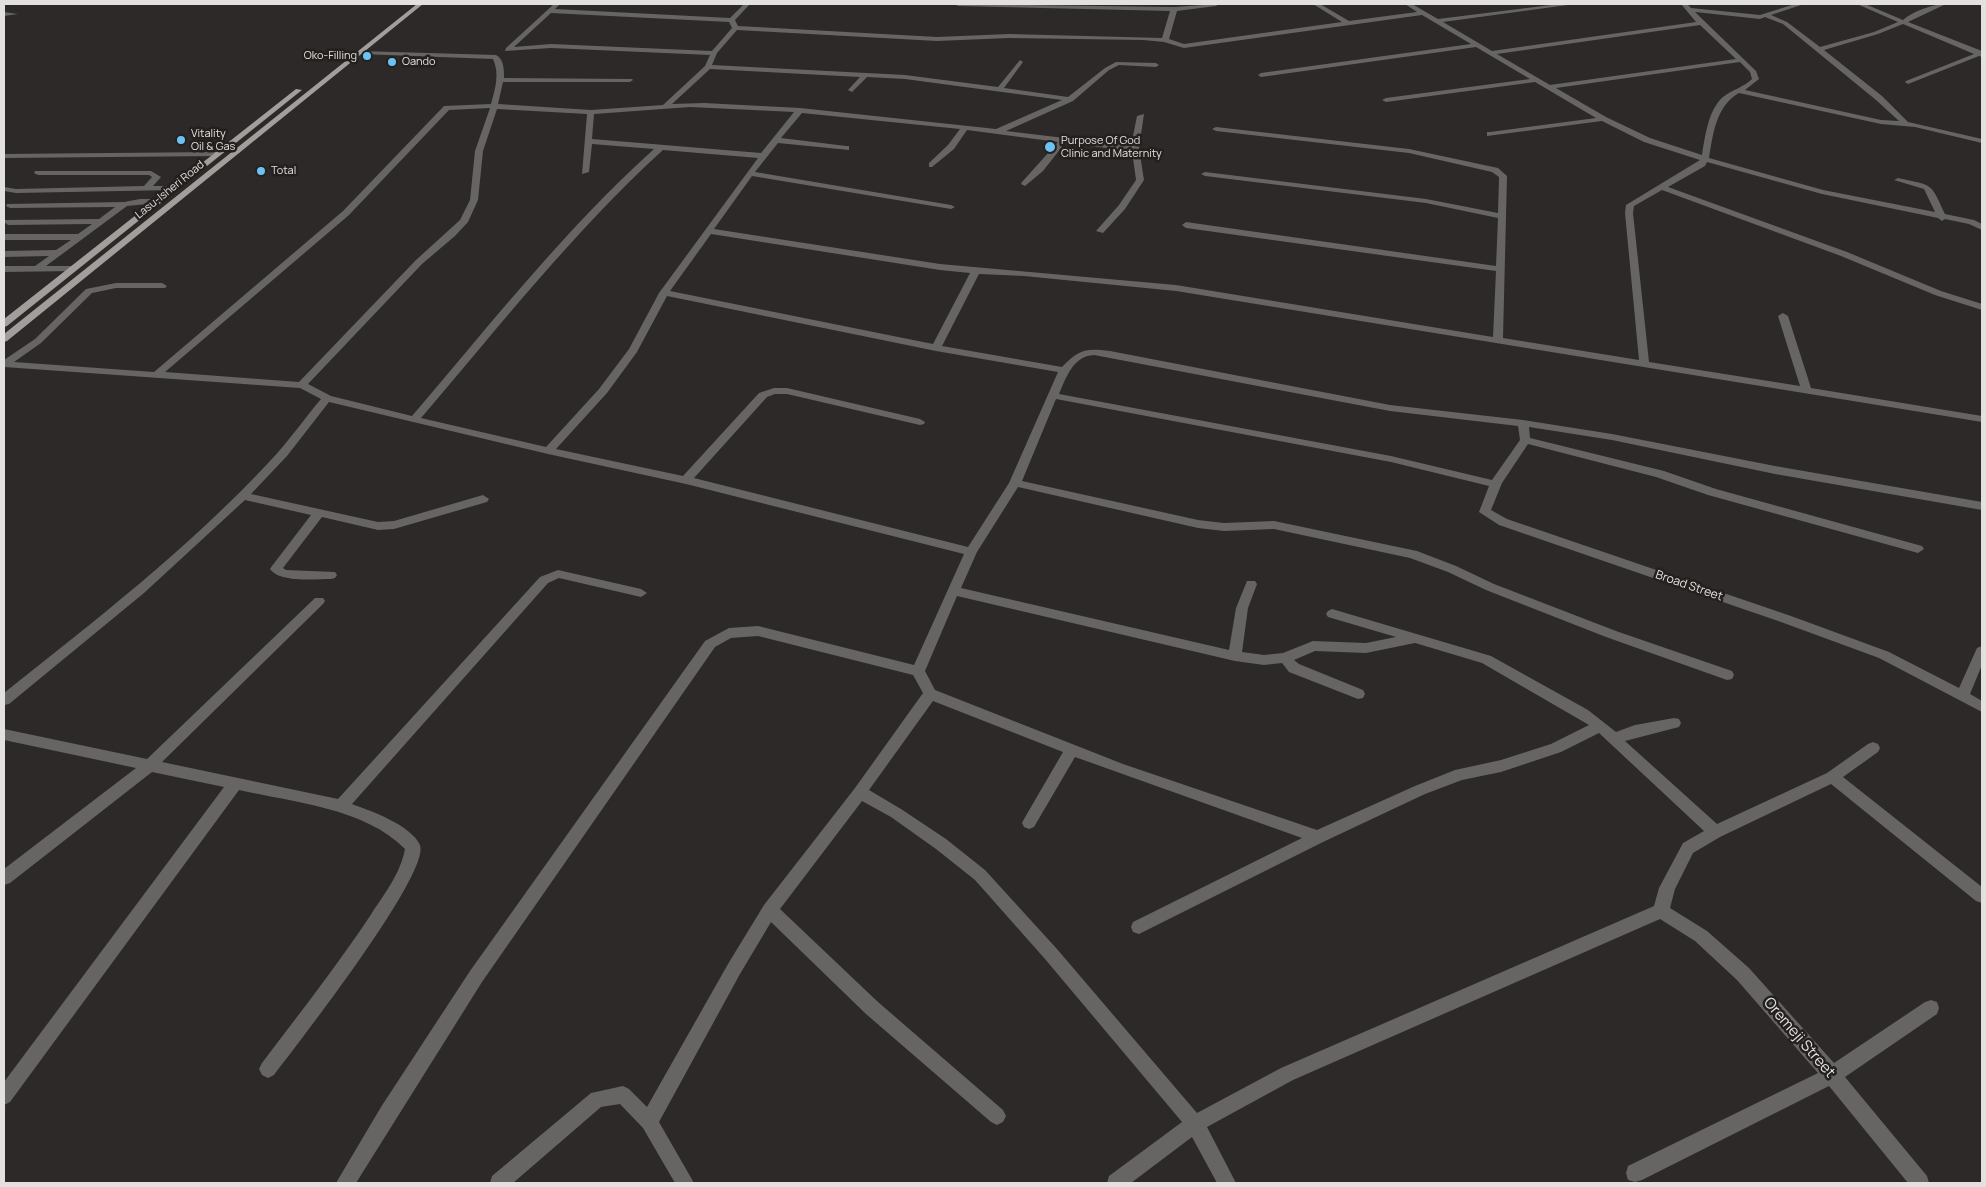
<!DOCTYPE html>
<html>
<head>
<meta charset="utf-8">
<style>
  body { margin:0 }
  #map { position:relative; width:1986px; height:1187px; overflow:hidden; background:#2c2928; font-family:Manrope,sans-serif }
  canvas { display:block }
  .frame { position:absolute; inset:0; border:5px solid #e3e1e0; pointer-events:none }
</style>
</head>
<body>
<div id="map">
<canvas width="1986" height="1187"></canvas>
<div class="frame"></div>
</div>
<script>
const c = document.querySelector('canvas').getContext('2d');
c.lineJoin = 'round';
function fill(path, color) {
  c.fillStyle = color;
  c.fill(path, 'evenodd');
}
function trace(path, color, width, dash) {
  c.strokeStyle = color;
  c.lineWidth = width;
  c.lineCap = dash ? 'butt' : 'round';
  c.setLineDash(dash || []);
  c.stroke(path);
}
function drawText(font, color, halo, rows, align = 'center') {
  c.font = font + ' Manrope,sans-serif';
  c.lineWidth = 5;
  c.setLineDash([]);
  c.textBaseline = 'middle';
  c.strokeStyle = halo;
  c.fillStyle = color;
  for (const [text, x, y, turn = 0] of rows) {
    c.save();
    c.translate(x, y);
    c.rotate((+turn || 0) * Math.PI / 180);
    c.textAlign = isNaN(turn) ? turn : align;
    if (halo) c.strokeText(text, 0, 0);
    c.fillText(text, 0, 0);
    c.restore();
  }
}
fill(new Path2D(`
  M554,4L559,5L555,9L730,18L744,4H750L735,20L738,26L937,37L1009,34L1162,38L1170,11L958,6L955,4L1174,7L1219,4L1216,6L1177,11L1169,39L1184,44L1342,22L1313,4H1320L1349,21L1417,12L1405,4H1412L1438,19L1559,4H1575L1443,22L1492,51L1696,22L1681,4H1687L1691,8L1760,15L1795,4H1804L1771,15L1787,22L1820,47L1874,32L1898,22L1857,4H1865L1903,20C1913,11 1933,4 1946,4L1908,22L1982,51V57L1979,56L1908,84L1905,82L1906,81L1974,54L1903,24L1878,34L1824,50L1882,96L1908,122L1982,139V143L1915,127L1881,124L1739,93C1716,106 1713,134 1709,158L1823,190L1935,212L1924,189L1894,180L1898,178C1933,186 1930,181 1945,214L1974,220L1982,224V230L1969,224L1945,219L1942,221L1938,218L1822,194L1707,162L1705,166L1668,187L1847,252L1941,291L1982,304V310L1935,295L1841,256L1662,190L1634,206L1633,213L1649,362L1800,386L1778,316L1783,313L1788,316L1811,388L1982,416V422L1176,291L1024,276L979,274L942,346L1062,367C1079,349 1086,348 1110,351L1390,405L1523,420L1612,434L1775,466L1982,502V510L1775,474L1612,440L1529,427L1530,438L1664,471L1716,489L1922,546L1924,549L1918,553L1708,495L1656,477L1528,444L1502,483L1491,510L1507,519L1791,616L1889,652L1959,688L1977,648L1982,646V665L1970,694L1982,701V712L1879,658L1781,622L1499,525L1479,512L1489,486L1391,462L1056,399L1022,481L1198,520L1224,523L1274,521L1417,551L1456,566L1494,584L1616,631L1732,671L1734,675L1732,679L1727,680L1606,637L1486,590L1448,572L1410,558L1274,529L1224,531L1198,528L1018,487L977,552L961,588L1229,650L1236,608L1247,581H1255L1257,584L1248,608L1242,652L1264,655L1283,653L1313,641L1366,643L1396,637L1328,617L1326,614L1328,611L1332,609L1491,656L1588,710L1616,732L1635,725L1674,718L1679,719L1681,723L1679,727L1625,741L1717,824L1827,773L1868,744L1873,742L1878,744L1880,748L1878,752L1843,777L1982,887V903L1976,901L1831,784L1720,837L1693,853L1675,889L1670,908L1707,931L1749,968L1834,1063L1925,1002L1931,1000L1937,1002L1939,1008L1937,1014L1845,1077L1927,1176L1929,1183H1908L1829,1086L1642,1180L1635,1182L1628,1180L1626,1173L1628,1166L1818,1073L1737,980L1695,941L1660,919L1293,1080L1207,1127L1236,1183H1217L1192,1137L1131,1183H1107L1109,1176L1182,1122L1045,959L975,880L936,849L891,817L862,801L780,909L878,1002L1003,1110L1006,1116L1003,1122L997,1125L991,1122L866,1014L771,922L740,974L659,1122L694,1183H675L643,1128L620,1104L601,1107L513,1183H490L492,1176L591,1093L623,1086L629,1089L647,1107L728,964L764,905L855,788L923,693L913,675L758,636L731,638L715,647L482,982L356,1183H336L381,1107L470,971L705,641L729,628L758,626L914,665L964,554L686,484L548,454L329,402L287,456L251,494L378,522L394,521L483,495L489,499L487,502L394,529L378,530L322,517L283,568L286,570L335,572L337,575L335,578L331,579C315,579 280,583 270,569L272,566L311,515L245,500L144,593L9,704L4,705V693C96,620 190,547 270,461C289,441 304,419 321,399L300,388L4,367V360L35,339L86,289L116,283H162L167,286L165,288H116L92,293L41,343L14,362L154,372L343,211L444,106L491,104C495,89 500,74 493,59L361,54L358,52L359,51L496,55C504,59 504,70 504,78L632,79L633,80L630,82H503L498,104L591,110L663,105L705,66L710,55L551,48L505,51L506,48ZM1695,12L1760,19L1765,17L1783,24L1876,100L1899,121L1881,120L1745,90L1759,79L1756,71ZM551,13L729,22L732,28L712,51L551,44L514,47ZM1422,15L1471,44L1261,73L1258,75L1261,77L1476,47L1530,79L1386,98L1382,100L1386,102L1535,82L1596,118L1490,132H1487V136L1602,121L1644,142L1700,160L1626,205L1625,213L1639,360L1503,338L1507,176L1498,168L1409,149L1216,127L1212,129L1216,131L1409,153L1492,172L1499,177L1498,213L1426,199L1205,172L1201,174L1205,176L1426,203L1498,218L1496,266L1186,222L1182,225L1186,228L1496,271L1493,337L1176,285L940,264L714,229L752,176L951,209L955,207L951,205L755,172L778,143L849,150V146H846L781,138L802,113L960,129L948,145L929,163V167H932L954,149L967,130L1058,142L1022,182L1021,184L1025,186L1043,171L1065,143L1132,151L1136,180L1119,205L1096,231L1103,233L1125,209L1144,180L1139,148L1144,114L1137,116L1131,146L1006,131L1073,101L1109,70L1119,65L1156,67L1159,65L1156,63L1116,62L1105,68L1068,97L1004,88L1023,62L1020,60L998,87L905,75L712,65L717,53L737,30L937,41L1009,38L1143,40L1164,42L1184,48ZM1700,25L1736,59L1550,85L1497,54ZM1740,62L1750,72L1752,79C1744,87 1732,90 1723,97C1708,110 1705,137 1702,155L1650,138L1606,117L1556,88ZM710,69L860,77L848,90L852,92L867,77L905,79L1062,100L996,129L800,108L704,103L672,104ZM690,107L794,112L761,153L592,139L594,114ZM490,108L475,151L470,200L460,220L416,260L299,382L165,372L349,215L449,110ZM497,109L587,114L582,174L589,172L592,144L654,149C565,229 490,325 412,416L331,396L308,384L422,264L455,236L468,222L478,200L483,151ZM663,150L758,158L659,293L629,349L599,389L546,447L421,418C499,327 574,231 663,150ZM711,234L940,270L970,273L933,344L670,291ZM667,296L936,351L1058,372L1009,483L968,547L694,478L767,397L775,394H787L920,425L924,424L925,422L920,419L787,388H774L759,393L683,476L556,449L607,393L637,352ZM1094,355L1390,411L1518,426L1520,440L1492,480L1391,456L1059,394C1066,378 1073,356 1094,355ZM957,596L1235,661L1264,665L1282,663L1289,672L1358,699L1363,698L1365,694L1363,690L1299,664L1294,660L1315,651L1366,653L1415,643L1482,663L1589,725L1551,744L1501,760L1455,770L1415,786L1317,830L1123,764L935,690L925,671ZM933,701L1063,752L1024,819L1022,823L1024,827L1029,829L1034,827L1075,757L1302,838L1133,922L1131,927L1133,932L1139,934L1323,842L1425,794L1462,780L1501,772L1561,752L1599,733L1704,831L1683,843L1659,888L1654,906L1281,1068L1197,1113L1057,949L985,870L946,839L901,809L869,790Z
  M4,12L18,14L4,16Z
  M216,152H219V156L4,158V154Z
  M35,171H151L161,177L153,186H175L179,188L175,190L16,193L4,191V187L16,189L144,186L152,177L149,175H38L34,173Z
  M140,199H158L162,201L158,203L127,206L46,266H73L76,267V271L4,272V266H35L49,256L4,257V251L56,250L71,240H4V234H78L92,224L8,225L4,222L5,220L99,219L115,207L10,208L6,206L7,204L124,202Z
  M558,570L641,589L647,593L641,597L559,578L548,583L352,804C371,811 411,825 420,845C431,873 297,1045 274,1075L268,1078L262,1075L259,1069L262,1063C299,1014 336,967 370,916C384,894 400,875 405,849C365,808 292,802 239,790L10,1102L4,1105V1082L224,787L152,772L10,883L4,885V869L136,768L4,740V729L147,759L315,598H323L325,601L323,604L162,762L338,799L540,577Z`), '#666564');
fill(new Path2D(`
  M417,4H423L7,341L4,342V334Z
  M296,89L302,90L7,326L4,327V319Z`), '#a29e9c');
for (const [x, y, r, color] of [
  [367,56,5,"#6cc3f3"],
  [392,62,5,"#6cc3f3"],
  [181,140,5,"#6cc3f3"],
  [1050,147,6,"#6cc3f3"],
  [261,171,5,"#6cc3f3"]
]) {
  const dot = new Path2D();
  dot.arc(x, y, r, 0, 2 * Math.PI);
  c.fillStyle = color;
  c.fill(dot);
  trace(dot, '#23201e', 2);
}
drawText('11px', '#e3e1e0', '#23201e', [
  ["Oko-Filling",357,56,"right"],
  ["Oando",402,62],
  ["Vitality",191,134],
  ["Oil & Gas",191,147],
  ["Purpose Of God",1061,141],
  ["Clinic and Maternity",1061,154],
  ["Total",271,171]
], 'left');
drawText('11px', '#e3e1e0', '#23201e', [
  ["Lasu-Isheri Road",170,190,-39]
]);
drawText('12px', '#e3e1e0', '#23201e', [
  ["Broad Street",1689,586,19]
]);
drawText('15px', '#e3e1e0', '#23201e', [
  ["Oremeji Street",1799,1038,49]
]);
</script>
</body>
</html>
